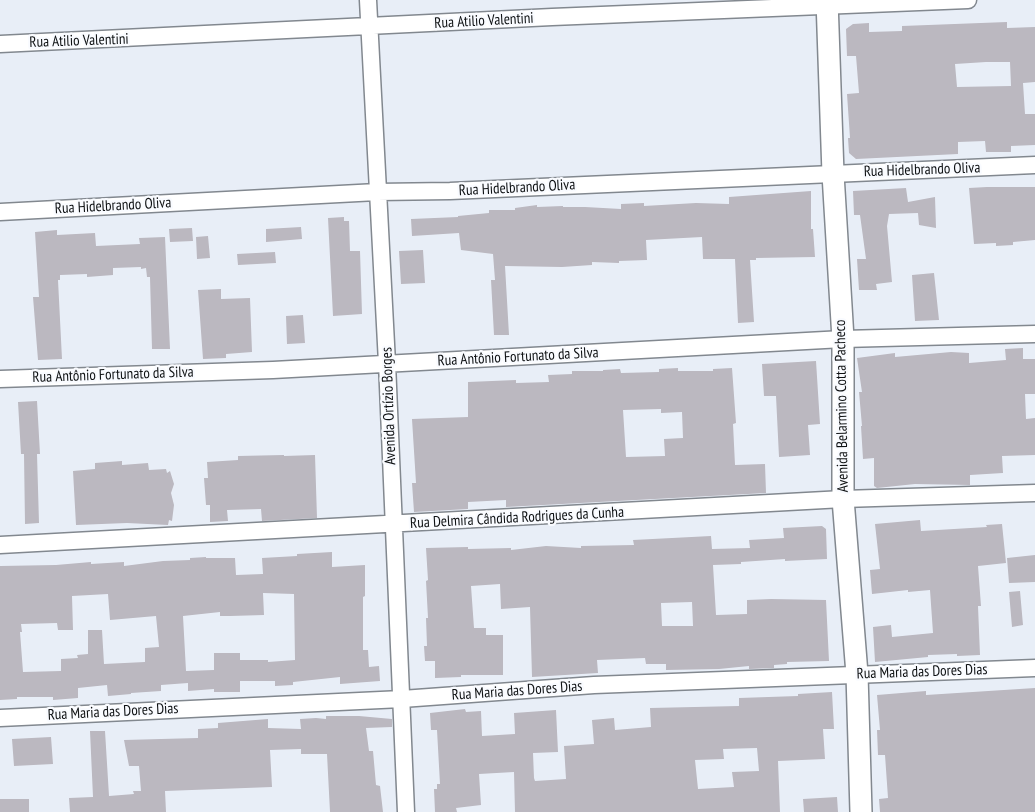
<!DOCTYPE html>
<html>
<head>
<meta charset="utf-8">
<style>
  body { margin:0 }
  canvas { display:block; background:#e8eef7 }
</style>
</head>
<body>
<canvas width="1035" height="812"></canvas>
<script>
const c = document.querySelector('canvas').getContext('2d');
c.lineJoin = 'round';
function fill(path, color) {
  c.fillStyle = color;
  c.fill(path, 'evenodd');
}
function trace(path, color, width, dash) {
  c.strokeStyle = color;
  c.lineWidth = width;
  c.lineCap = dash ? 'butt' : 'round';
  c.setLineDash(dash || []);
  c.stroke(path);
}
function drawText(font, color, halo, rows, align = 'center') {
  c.font = font + ' "PT Sans Narrow",sans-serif';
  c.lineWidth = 4.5;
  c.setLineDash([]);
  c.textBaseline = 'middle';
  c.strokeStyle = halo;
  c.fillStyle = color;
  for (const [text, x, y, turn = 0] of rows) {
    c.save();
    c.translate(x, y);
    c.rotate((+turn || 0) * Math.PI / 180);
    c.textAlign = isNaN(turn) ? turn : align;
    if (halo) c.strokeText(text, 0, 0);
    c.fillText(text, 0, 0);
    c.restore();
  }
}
fill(new Path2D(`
  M1007,22V28L1035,27V82L1023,83L1025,114H1035V145L1011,146V152H986L985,141L958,142V154L856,159L849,153L848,138H850L847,94L859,93L856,56H847L846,29L853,24L869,23V32L902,31V26ZM986,62H1010L1011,86L957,87L955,64Z
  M987,187H1035V240L1013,242V245L996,246V243L974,244L969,188Z
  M906,188L908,202L935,197L936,228L919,225L918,213L889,214L887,226L892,282L876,284L877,290H859L857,259H866L860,215H854L853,191Z
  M811,191V229H813L815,257L756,258V260H750L754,322L738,323L735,259H703L702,237L646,240L647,260L619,261V263L592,262V265L562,267L505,266L509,335H494L491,280H495L493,254L461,250L459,233L412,236L411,219L458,217V216L489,213V210H515V208L537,205V207L563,206V207H585L621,209V204L644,203V206L696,203L729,204V197Z
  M344,217V221H349L350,251H360L362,314L333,316L328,218Z
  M301,227L302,239L266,242V229Z
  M192,228L193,241L170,242L169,229Z
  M57,230V235L95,233L96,246L140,244L139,238L165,237L170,349H152L150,277H147L146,268L141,269V267L113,268V275L87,277V274L60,275V280H58L62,359L38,360L33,297H39L35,232Z
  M208,236L210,258L197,259L196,237Z
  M423,250L425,283L401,284L399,251Z
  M275,252L276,263L238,265L237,254Z
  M934,273L939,320L915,321L912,275Z
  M221,289V299L250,298L252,352L226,354V358L203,359L198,290Z
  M303,315L305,343L287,344L286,316Z
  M1023,348V359H1035V394H1025L1026,419L1035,418V455L1002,456L1003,473L970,475V485L915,484L877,488L874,486V458L863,459L861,426H862L859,392H862L857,358L895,353V357L951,352L969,353V363L1006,360L1005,349Z
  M816,361L820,424L808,425L810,455L779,457L776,396H764L762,364Z
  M678,368V371H713V369L732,368L736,423L733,424L735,465L765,464L766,493L506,507V500L468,502V509L414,512L412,483H416L412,419L468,417V382L516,380V383L549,382L548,375L572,374V371H603V370L620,369L621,373L659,372V369ZM661,409V413L682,412L683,438L664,439L665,456L626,457L623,410Z
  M37,401L40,454H37L39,523L25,524L24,454H21L18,402Z
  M284,455V456L315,455L317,518L262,521L261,509L227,510L228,521L210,522V505H206L204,478H208L207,462L238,460V456Z
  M122,461V465L148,463L149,470L166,469L167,473L170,471L174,484L171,493L174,505L172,521L169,520L168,525L127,523L76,525L73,471L95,469V463Z
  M920,520L921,531L987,527L986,525L1002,524L1006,563L978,566L981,606H978L980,655L957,656V654L928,655V657L875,662L873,627L891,625L892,637L933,633L930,590L908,592V590L872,594L870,570L880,569L875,524Z
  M822,526L826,529L827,559L785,561V559L741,562V564L713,565L716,615L747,614V600L771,599L826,600L829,661L787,662V664L774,665V668L749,669V666L719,669L666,670V664H646L645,658L597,660L598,673L532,677L530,607L501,609L500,584L471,586L474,628H486V635H503V675H461V677L435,678V661H425L424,646H427L426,618H428L426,581L428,580L426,548L468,547V549L511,548V550L546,546L581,548V546L634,545L633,540L711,536L712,549L750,548L749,540L784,538L783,528ZM692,602L693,626H662L661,603Z
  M332,552V567L365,565V596L363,597V650H368L369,667L379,666L380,681L340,684V677L293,682V685L275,686V681H240V692H214V689L188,691V683L161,685V691L131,693V694L108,696L107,685L78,688V698L53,700V697H17V699L0,700V566L56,565L91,562V564L124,562V566L163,561L190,560V558L206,557V558H235L236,575L263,574L262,558L297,556V554ZM263,593L294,594L295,660L268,662V660H240V653H214V670L186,671L183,616L220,612V616H230L264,615ZM108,594L110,620L156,616L159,647L145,648V662L104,664L102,630H88V654L77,655L78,658L61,659V671L23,672L20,632H22L21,624L57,623L58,630H73L72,596Z
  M1035,555V582L1009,583L1007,558Z
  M1020,591L1023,625L1012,627L1009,592Z
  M1035,688V812H880L879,799L888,798L885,755H878L877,730H880L877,695L926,691V695Z
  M832,692L834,729H823L825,759L778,761L780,812H515L514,772L479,774L481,805L456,808L457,812H435L434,789H437V784H440L437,730H431L430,713L465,709L466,712L481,711L482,736L515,734L514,713L556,710L558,752L533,753L534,778L535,781L566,779L564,746L594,744L592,720L614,718L615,730L651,727L650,708L739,706V698L798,696V694ZM757,748L759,771L732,772L734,787L698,789L695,760L724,759L723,749Z
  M326,716H359L392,719V727L366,728L369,751H373L376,785L380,786L383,812H330L327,754H301V749L270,750L272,787L165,791L166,812H70L69,798L93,797L90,731H105L109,796L134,794L133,791H141L139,766H129L124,740L198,738V729L218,728V723L268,719V728L301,729L300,719L316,718L326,719Z
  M51,737L53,764L14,766L12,739Z
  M837,797L838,812H804L803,799Z
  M0,799H29V812H0Z`), '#bbb8c0');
const minor = new Path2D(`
  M368,0L387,363L406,812
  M0,44L552,17L968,0
  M0,212L377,192L450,191L1035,165
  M0,379L273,370L843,339L1035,334
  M0,545L843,499L1035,493
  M0,718L402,699L594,685L1035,668`);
const tertiary = new Path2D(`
  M827,0L833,174L843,339V499L857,674L861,812`);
trace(minor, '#82888f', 19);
trace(tertiary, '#82888f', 24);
trace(minor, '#fff', 16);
trace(tertiary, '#fff', 21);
drawText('15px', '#0e1113', '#f9fbff', [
  ["Rua Atilio Valentini",484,21,-3],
  ["Rua Atilio Valentini",79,41,-2],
  ["Rua Hidelbrando Oliva",922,170,-2],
  ["Rua Hidelbrando Oliva",517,188,-3],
  ["Rua Hidelbrando Oliva",113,206,-3],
  ["Rua Antônio Fortunato da Silva",518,357,-3],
  ["Rua Antônio Fortunato da Silva",113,375,-2],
  ["Avenida Ortízio Borges",389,406,-92],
  ["Avenida Belarmino Cotta Pacheco",842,406,-91],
  ["Rua Delmira Cândida Rodrigues da Cunha",517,518,-3],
  ["Rua Maria das Dores Dias",922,672,-2],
  ["Rua Maria das Dores Dias",517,691,-4],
  ["Rua Maria das Dores Dias",113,712,-3]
]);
</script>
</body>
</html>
